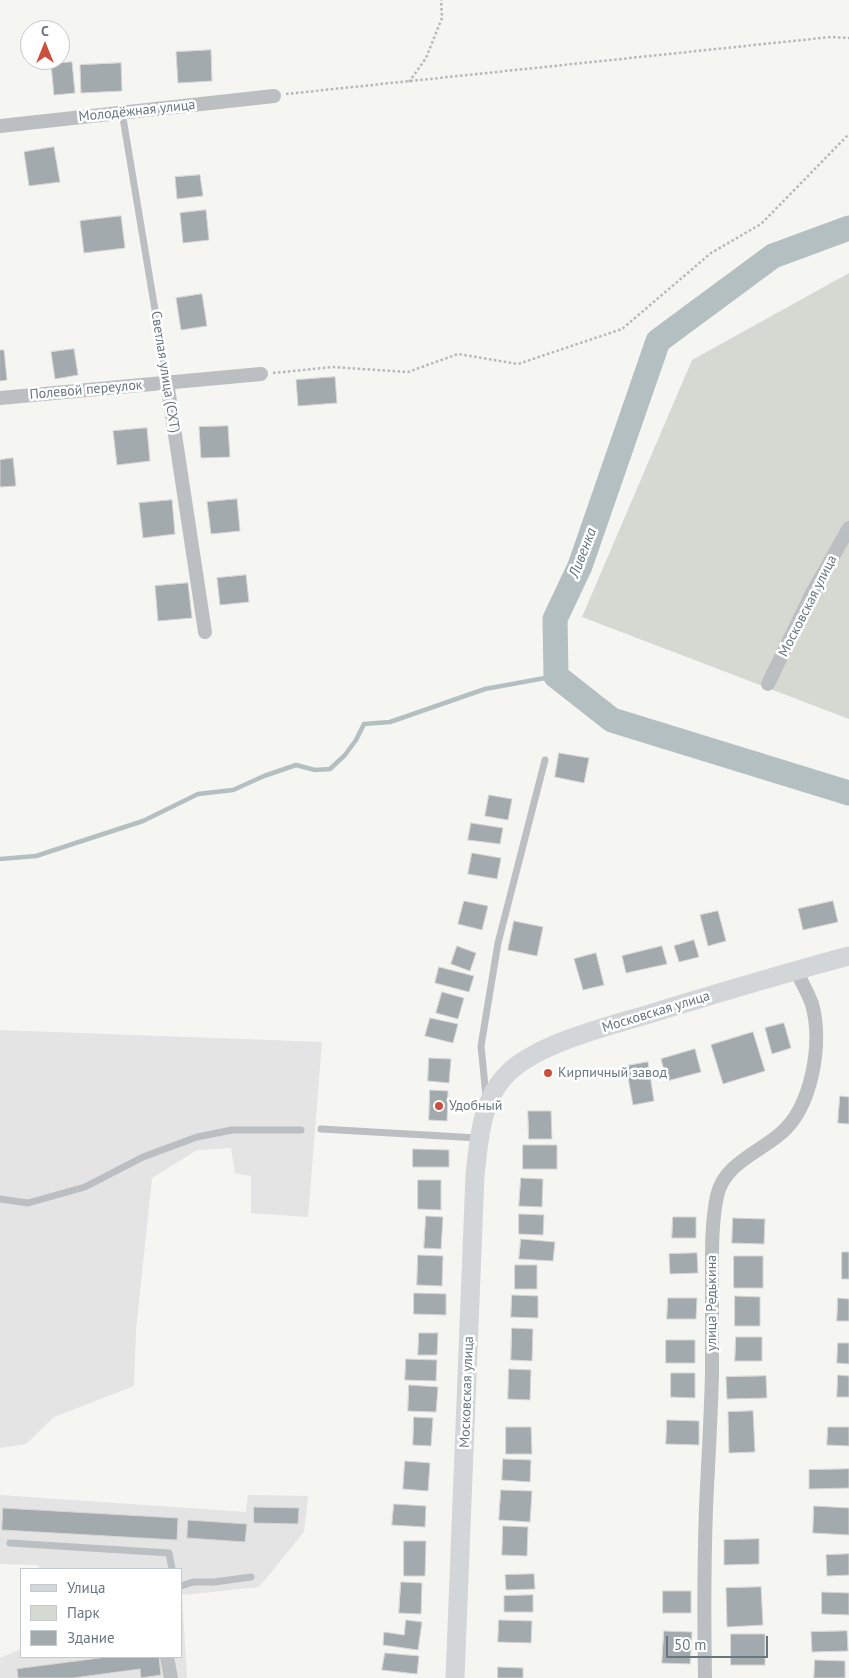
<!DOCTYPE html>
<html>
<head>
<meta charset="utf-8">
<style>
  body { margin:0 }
  #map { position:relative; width:849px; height:1678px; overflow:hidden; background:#f5f5f2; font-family:"PT Sans",sans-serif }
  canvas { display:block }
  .legend { position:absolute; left:20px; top:1568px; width:162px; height:90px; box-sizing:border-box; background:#fff; border:1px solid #c3c9cc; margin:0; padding:6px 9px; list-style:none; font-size:15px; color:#68777f }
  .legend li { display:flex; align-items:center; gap:10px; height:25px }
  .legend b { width:25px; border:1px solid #c3c9cc }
  .north { position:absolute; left:20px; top:20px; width:50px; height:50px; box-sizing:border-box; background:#fff; border:1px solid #c3c9cc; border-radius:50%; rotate:0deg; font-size:14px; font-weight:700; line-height:20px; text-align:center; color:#68777f }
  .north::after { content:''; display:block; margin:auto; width:18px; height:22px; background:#cb503c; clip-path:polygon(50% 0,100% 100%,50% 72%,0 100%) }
  .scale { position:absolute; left:666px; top:1636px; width:102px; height:22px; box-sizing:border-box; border:2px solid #68777f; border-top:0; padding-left:6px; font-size:15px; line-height:18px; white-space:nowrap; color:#68777f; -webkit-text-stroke:4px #fff; paint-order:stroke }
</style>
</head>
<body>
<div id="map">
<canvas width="849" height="1678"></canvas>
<ul class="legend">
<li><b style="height:6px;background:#d2d6d9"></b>Улица</li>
<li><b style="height:14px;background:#d5d9d2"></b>Парк</li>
<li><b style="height:14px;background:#a3aaae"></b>Здание</li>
</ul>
<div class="north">С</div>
<div class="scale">50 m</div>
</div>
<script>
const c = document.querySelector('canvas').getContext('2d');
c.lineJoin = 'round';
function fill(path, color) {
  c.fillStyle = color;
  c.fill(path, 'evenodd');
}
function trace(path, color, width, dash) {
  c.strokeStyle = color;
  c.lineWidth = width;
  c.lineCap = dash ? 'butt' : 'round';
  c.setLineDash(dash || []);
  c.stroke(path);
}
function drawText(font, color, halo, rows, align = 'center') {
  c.font = font + ' "PT Sans",sans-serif';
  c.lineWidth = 5;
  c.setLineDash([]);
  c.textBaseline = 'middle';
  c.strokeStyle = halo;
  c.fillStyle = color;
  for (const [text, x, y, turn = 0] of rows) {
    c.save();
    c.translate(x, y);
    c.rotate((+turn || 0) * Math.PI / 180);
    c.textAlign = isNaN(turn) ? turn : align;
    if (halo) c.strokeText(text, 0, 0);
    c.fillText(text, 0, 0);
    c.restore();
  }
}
fill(new Path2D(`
  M0,1030L322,1042L308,1217L251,1213V1176L235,1173L231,1148L197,1150L152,1178L136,1330L134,1386L54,1417L26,1444L0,1448Z
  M0,1495L246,1512L248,1495L308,1496L304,1532L259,1587L182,1595L187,1678H0V1658L21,1649V1657H181V1569H40L38,1565L0,1564Z`), '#e3e4e3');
fill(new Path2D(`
  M849,273V719L582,617L692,360Z`), '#d5d9d2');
trace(new Path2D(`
  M0,859L36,856L143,821L198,794L233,790L264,776L296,765L315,770L330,769L345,755L356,740L364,724L390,722L485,689L556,676`), '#b4bfc2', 4.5);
trace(new Path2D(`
  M849,228L773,256L658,341L580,566L555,619L556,676L612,720L849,793`), '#b4bfc2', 25);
const building = new Path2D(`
  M211,50L212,81L178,83L176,52Z
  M72,62L75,93L54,95L51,64Z
  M121,63L122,91L81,93L80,65Z
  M54,147L60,182L29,186L24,152Z
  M200,175L203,196L177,199L175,177Z
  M206,210L209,240L183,243L180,213Z
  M121,216L125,248L84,253L80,221Z
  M202,294L207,326L181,330L176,298Z
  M74,349L78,375L55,379L51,352Z
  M0,350H4L7,380L0,381Z
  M335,377L337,403L298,406L296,380Z
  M228,426L230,457L201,458L199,427Z
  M147,428L150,461L117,465L113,431Z
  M13,458L16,486L0,487V460Z
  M237,499L240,531L211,534L207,502Z
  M172,500L175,534L143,538L139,503Z
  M246,575L249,602L220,605L217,578Z
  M188,583L192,618L158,621L155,586Z
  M559,753L589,758L584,783L555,777Z
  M489,795L512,799L508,820L485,816Z
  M471,823L503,828L500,844L468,840Z
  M472,853L501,858L497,879L468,874Z
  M464,901L488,906L482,930L458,924Z
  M833,901L838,922L803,930L798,909Z
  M718,911L726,941L708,946L700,915Z
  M514,921L543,927L537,956L508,950Z
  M694,940L699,957L679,962L674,946Z
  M457,946L476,953L470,971L451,964Z
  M662,946L667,964L626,973L622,956Z
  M596,953L604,985L583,990L574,959Z
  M439,967L474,976L469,992L435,983Z
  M442,992L464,998L458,1019L436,1013Z
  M430,1018L458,1024L453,1043L425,1036Z
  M784,1023L791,1048L772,1054L765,1028Z
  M753,1032L765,1071L723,1084L711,1045Z
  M695,1049L701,1072L667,1081L661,1059Z
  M429,1058L451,1059L449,1083L428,1081Z
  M648,1062L654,1101L633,1105L626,1066Z
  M430,1090L448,1091L447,1121L429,1120Z
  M840,1096L849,1097V1124L838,1123Z
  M528,1111H551L552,1139H529Z
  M523,1145H557V1169H523Z
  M413,1149L449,1150V1167H413Z
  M521,1178L543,1179L542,1207L519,1206Z
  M418,1180H441V1210L418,1209Z
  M519,1214L544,1215L543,1235L519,1234Z
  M426,1216L443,1217L441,1249L424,1248Z
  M673,1217H696V1238H672Z
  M733,1218L765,1219L764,1244L732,1243Z
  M521,1239L555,1242L553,1261L519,1259Z
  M842,1252H849V1279H842Z
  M697,1253L698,1273L670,1274L669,1254Z
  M418,1255L443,1256L442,1286L417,1285Z
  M734,1256H763V1288H734Z
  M515,1265H537V1289H515Z
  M414,1293L446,1294V1315L414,1314Z
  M512,1295L538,1296V1318L511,1317Z
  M735,1296L760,1297V1326H735Z
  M668,1298H697L696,1319H667Z
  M838,1298L849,1299V1321H837Z
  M512,1328L533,1329L532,1361L511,1360Z
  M419,1333H438L437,1355H418Z
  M736,1337H762V1361H735Z
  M666,1340H695V1363H666Z
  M838,1343H849V1364L837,1363Z
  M406,1359L437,1360L436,1381L405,1380Z
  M509,1369L531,1370L530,1400L508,1399Z
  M671,1373H695V1398L671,1397Z
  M838,1375L849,1376V1397H837Z
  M766,1376L767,1398L727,1399L726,1377Z
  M409,1385L438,1387L436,1412L408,1411Z
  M753,1411L755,1452L729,1453L728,1412Z
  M414,1417L433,1418L431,1446L413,1445Z
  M667,1420L699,1421V1445L666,1444Z
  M506,1427H531L532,1454H506Z
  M828,1427H849V1446L827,1445Z
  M503,1459L531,1460L530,1482L502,1480Z
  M405,1461L430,1463L428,1491L403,1489Z
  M849,1469V1488L809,1489V1470Z
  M501,1490L532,1491L530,1522L499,1520Z
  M394,1504L426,1506L425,1527L392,1525Z
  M814,1506L849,1508V1535L813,1533Z
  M254,1507L299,1508L298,1524L254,1523Z
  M3,1508L178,1518L177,1540L2,1530Z
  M188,1520L247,1524L245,1542L187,1538Z
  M503,1526L528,1527L527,1556L502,1555Z
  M759,1539V1564L724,1565V1540Z
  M404,1541H426L425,1576H404Z
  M849,1554V1575L827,1576L826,1555Z
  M534,1574L535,1589L506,1590L505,1575Z
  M401,1582L422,1583L421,1614L399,1613Z
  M761,1587L763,1625L727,1627L726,1588Z
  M663,1591H691V1613H663Z
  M822,1592L849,1593V1615L822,1614Z
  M533,1595V1612H504V1596Z
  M406,1620L422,1622L418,1650L383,1645L384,1632L404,1635Z
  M499,1620L532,1621L531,1643L498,1642Z
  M664,1631L692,1632L690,1664L662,1663Z
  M847,1631L848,1651L812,1652L811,1632Z
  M731,1634H765V1665H731Z
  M385,1653L419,1656L417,1674L382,1670Z
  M107,1657H159L161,1675L141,1678L140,1669L73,1678H18L17,1669Z
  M815,1660L845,1661V1678H814Z
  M498,1667L523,1668V1678H498Z`);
fill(building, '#a3aaae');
trace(building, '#d7d6d5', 1);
trace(new Path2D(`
  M409,82L426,58L442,18L441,0
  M286,94L831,37L849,38
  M273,373L333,367L408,372L458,354L518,364L622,329L711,253L761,224L849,134`), '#b5b9ba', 2.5, [2.5, 2.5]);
trace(new Path2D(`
  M122,112L167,382
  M486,1096L481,1046L498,943L545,760
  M321,1129L478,1138
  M0,1199L28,1203L85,1187L143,1157L197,1137L232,1130H301
  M10,1543L169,1553L172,1569
  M181,1586L193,1582H214L251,1577`), '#bbbfc2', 7);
trace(new Path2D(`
  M0,126L274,96
  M167,382L205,632
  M0,398L261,374
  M768,684L811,595L849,528
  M167,1657L171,1678
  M705,1678C704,1621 704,1565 706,1508C708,1463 711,1418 712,1373C712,1344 712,1315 712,1286C712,1256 711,1225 717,1196C724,1164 758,1153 780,1134C812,1108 823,1043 812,1004C808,993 801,981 796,970`), '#bbbfc2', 14);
trace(new Path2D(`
  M455,1678L475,1175C479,1140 481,1099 508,1073C541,1041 615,1025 659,1011C722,992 785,973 849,956`), '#d2d6d9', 19);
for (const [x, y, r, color] of [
  [548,1073,5,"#cb503c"],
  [439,1106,5,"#cb503c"]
]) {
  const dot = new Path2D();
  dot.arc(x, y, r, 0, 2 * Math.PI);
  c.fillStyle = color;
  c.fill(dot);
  trace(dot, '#fff', 2);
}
drawText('14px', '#68777f', '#fff', [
  ["Молодёжная улица",137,111,-6],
  ["Светлая улица (СХТ)",165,372,81],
  ["Полевой переулок",86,390,-5],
  ["Московская улица",808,606,-63],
  ["Московская улица",656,1012,-17],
  ["улица Редькина",712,1303,-90],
  ["Московская улица",467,1392,-88]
]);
drawText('14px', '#68777f', '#fff', [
  ["Кирпичный завод",558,1073],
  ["Удобный",449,1106]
], 'left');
drawText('italic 15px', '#64777c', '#fff', [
  ["Ливенка",583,553,-69]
]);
</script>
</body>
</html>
